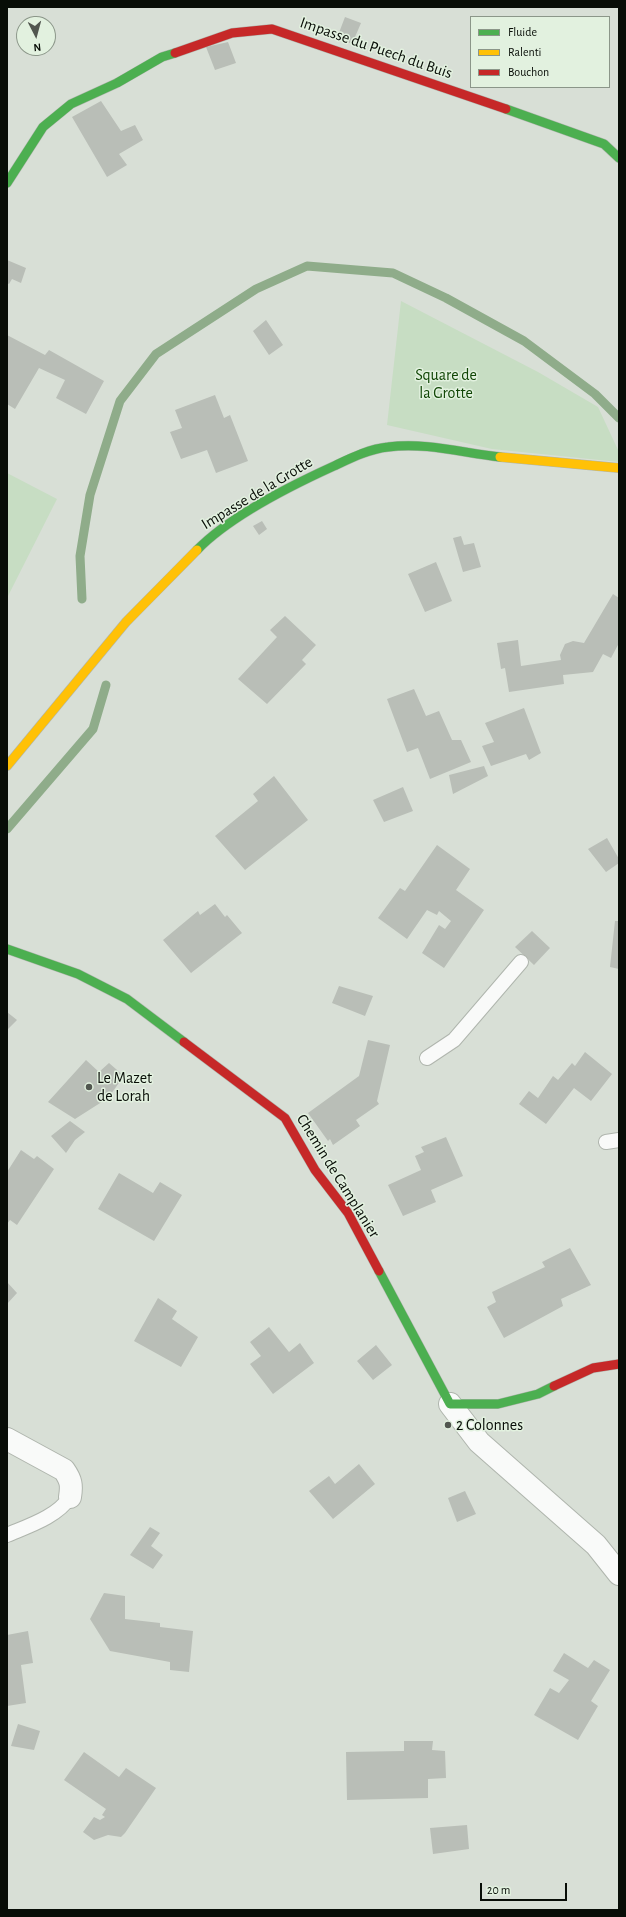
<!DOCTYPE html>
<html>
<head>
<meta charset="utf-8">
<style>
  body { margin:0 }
  #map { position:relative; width:626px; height:1917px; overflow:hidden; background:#d8dfd6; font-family:"Alegreya Sans",sans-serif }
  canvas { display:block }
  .frame { position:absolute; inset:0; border:8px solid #080d07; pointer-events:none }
  .legend { position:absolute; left:470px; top:16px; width:140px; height:72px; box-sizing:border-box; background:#e2f1df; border:1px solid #8b9689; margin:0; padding:5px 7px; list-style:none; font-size:12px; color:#080d07 }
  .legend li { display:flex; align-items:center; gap:8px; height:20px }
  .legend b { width:20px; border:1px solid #8b9689 }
  .north { position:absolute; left:16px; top:16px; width:40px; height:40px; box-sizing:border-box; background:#e2f1df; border:1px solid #8b9689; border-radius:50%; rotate:174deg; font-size:11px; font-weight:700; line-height:16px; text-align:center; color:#080d07 }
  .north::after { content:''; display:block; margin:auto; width:14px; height:18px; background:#51564f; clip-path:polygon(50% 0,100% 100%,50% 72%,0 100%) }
  .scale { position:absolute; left:480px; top:1883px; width:87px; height:18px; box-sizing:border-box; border:2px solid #080d07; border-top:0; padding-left:5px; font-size:12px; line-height:14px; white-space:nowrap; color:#080d07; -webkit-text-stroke:3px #e2f1df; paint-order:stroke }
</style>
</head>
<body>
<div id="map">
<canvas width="626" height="1917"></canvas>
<div class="frame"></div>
<ul class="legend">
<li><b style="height:5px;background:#4caf50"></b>Fluide</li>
<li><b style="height:5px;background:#ffc107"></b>Ralenti</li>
<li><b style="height:5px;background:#c62828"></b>Bouchon</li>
</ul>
<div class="north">N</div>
<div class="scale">20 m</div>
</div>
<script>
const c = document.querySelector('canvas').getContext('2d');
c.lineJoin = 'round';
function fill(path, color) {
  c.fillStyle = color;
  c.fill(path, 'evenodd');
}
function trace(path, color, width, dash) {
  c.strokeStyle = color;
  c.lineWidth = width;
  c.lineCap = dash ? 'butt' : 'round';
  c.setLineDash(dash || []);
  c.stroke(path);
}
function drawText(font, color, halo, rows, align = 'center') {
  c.font = font + ' "Alegreya Sans",sans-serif';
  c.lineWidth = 3;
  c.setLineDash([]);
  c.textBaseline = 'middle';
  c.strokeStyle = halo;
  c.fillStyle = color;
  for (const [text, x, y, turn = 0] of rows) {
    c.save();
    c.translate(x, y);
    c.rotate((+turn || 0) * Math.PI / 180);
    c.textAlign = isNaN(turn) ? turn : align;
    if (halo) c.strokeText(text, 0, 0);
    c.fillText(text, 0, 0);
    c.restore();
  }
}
fill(new Path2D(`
  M401,301L538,372L598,407L619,452V462L492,449L387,425Z
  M7,473L57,499L7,598Z`), '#c7ddc3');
trace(new Path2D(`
  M82,599L80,556L90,495L120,401L156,354L256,289L307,266L393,273L446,298L524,341L595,394L619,418
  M7,829L93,729L106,685`), '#8fac8a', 9);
fill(new Path2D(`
  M345,17L361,23L352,44L337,38Z
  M228,42L236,63L215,70L206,47Z
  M101,101L121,131L135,125L143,140L119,154L127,165L107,177L72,117Z
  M7,260L26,268L21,283L12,279L9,284L7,283Z
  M266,320L283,345L269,355L253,331Z
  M7,335L45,355L49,350L104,381L86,414L56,398L65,380L39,368L15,409L7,404Z
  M215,395L224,418L230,415L248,461L216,473L207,450L181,459L170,432L182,428L175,410Z
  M262,521L267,529L259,535L253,526Z
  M461,536L464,545L474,543L481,567L463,572L453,538Z
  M436,562L452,601L425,612L408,574Z
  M613,594L619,598V643L611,658L603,654L593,672L563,675L564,684L509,692L505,668L501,669L497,643L518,640L521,666L561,660L560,655L565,644L573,641L584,643Z
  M285,616L316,645L302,660L306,664L267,704L238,679L277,637L270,630Z
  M414,689L426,716L439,711L452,740H461L471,762L430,779L418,748L407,752L387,699Z
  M524,708L541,753L529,760L526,754L491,766L482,746L494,742L485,723Z
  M484,766L488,776L453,794L449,775Z
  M274,776L308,820L245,870L215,836L258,801L253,794Z
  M403,787L413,811L384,822L373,800Z
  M607,838L619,859V863L606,872L588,849Z
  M437,845L470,869L456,890L484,910L444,968L422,953L439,925L445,929L451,921L439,911L437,915L427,910L407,939L378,918L400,888L405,891Z
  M215,904L225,917L227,915L242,933L191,973L163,940L198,911L200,915Z
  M615,921H619V969L610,967Z
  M532,931L550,948L534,965L515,947Z
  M339,986L373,996L365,1016L332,1003Z
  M7,1012L17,1020L7,1030Z
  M368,1040L390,1045L377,1101L379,1104L356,1120L360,1126L333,1145L330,1139L328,1141L308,1113L359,1076Z
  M585,1052L612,1074L591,1101L574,1088L546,1124L519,1104L529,1091L538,1098L553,1076L558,1080L572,1063L575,1066Z
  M86,1060L99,1072L109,1063L124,1076L108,1098L75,1119L48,1102Z
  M70,1121L85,1132L75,1140L66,1153L51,1136Z
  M446,1137L463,1176L431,1190L436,1202L403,1216L388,1185L421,1170L415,1156L424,1152L421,1147Z
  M21,1150L34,1159L37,1156L54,1169L17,1225L10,1220L7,1224V1172Z
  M119,1173L153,1193L160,1182L182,1195L154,1241L98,1209Z
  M570,1248L591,1285L561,1299L563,1306L504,1338L487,1307L496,1302L492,1292L545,1267L542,1262Z
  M7,1282L17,1293L7,1304Z
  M158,1298L177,1311L172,1319L198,1337L181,1367L134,1341Z
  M269,1327L289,1352L300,1343L314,1363L273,1394L250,1364L261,1356L250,1342Z
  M376,1345L392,1365L373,1380L357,1361Z
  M359,1464L375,1484L333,1519L309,1491L329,1476L335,1484Z
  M465,1491L476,1514L457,1522L448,1498Z
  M150,1527L160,1533L151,1546L163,1555L153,1569L130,1555Z
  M104,1593L125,1596V1619L160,1623V1627L193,1631L189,1672L170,1670V1662L110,1651L90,1619Z
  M28,1631L33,1663L21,1665L26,1703L7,1706V1635Z
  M564,1653L588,1668L594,1660L610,1670L591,1701L598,1706L578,1740L534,1715L550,1688L559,1693L569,1680L553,1671Z
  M18,1724L40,1731L34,1750L11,1746Z
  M404,1741H433L432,1750L445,1751L446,1778L428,1779V1798L347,1800L346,1752L404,1751Z
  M84,1752L119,1777L126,1768L156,1788L125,1833L121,1837L108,1835L94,1840L83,1832L94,1817L100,1820L105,1817L102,1815L106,1809L64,1780Z
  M467,1825L469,1849L433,1854L430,1828Z`), '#b9beb7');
const lane = new Path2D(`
  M427,1058L454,1040L521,962
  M606,1142L619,1140
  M7,1535C28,1526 57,1517 70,1497`);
const street = new Path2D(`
  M450,1404L479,1442L596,1545L619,1574
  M7,1439L64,1470C71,1480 72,1485 70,1497`);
const fast = new Path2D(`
  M506,109L604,144L619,158
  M7,183L43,127L71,104L117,83L162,57L175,53
  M197,550C230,516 290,486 334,466C351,458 369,449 388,447C426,442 463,453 500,457
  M7,949L78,974L127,999L184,1042
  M379,1271L450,1404H498L538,1394L554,1386`);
const slow = new Path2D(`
  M500,457L619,468
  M7,766L126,622L197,550`);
const jam = new Path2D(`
  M175,53L232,33L272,29L506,109
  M184,1042L285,1118L315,1170L348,1213L379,1271
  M554,1386L593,1368L619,1364`);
trace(lane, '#afb5ad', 16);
trace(street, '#afb5ad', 24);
trace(fast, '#afb5ad', 10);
trace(slow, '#afb5ad', 10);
trace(jam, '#afb5ad', 10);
trace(lane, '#f9faf9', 14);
trace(street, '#f9faf9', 22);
trace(fast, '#4caf50', 9);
trace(slow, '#ffc107', 9);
trace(jam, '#c62828', 9);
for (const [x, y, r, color] of [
  [89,1087,4,"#51564f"],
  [448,1425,4,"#51564f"]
]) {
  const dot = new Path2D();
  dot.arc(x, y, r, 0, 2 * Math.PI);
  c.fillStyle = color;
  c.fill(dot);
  trace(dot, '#e2f1df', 1.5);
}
drawText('16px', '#080d07', '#e2f1df', [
  ["Impasse du Puech du Buis",376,48,19],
  ["Impasse de la Grotte",257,493,-31],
  ["Chemin de Camplanier",338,1176,58]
]);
drawText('16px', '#114606', '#e2f1df', [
  ["Square de",446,375],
  ["la Grotte",446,393]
]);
drawText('16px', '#080d07', '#e2f1df', [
  ["Le Mazet",97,1078],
  ["de Lorah",97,1096],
  ["2 Colonnes",456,1425]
], 'left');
</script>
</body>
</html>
